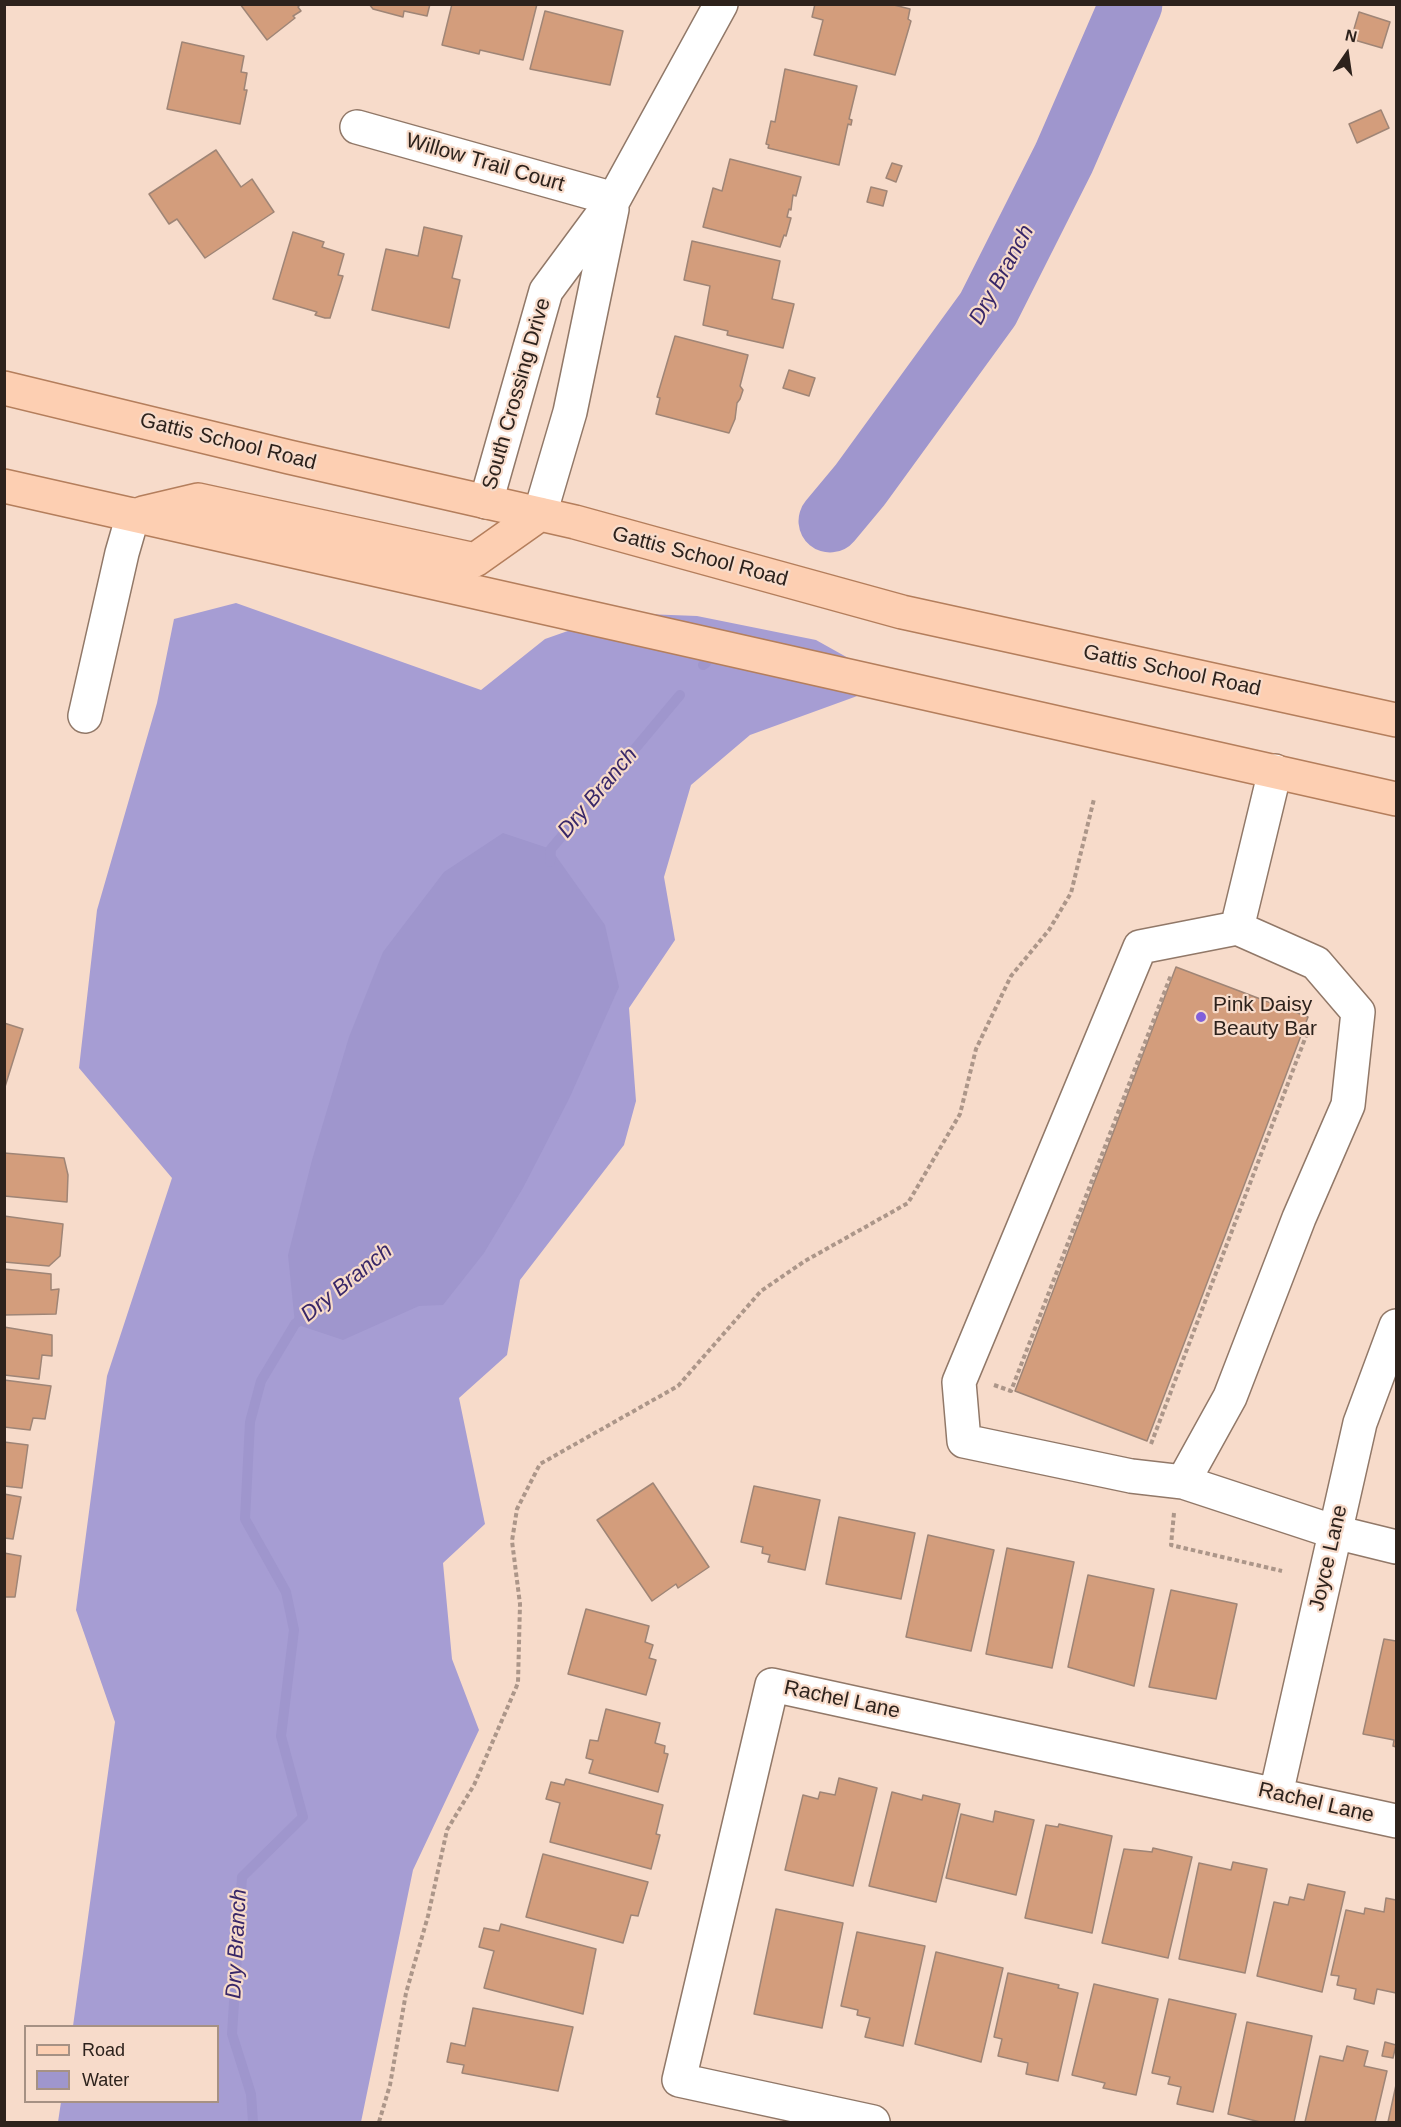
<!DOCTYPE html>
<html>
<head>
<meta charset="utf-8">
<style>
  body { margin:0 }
  #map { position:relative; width:1401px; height:2127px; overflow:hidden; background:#f7dbca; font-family:Helvetica,sans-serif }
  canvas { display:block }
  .frame { position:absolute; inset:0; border:6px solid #2d221c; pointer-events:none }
  .legend { position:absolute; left:24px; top:2025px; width:195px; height:78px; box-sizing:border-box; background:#f7dbca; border:2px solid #a69184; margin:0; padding:8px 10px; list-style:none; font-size:18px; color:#2d221c }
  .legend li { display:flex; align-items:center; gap:12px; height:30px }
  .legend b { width:30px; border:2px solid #a69184 }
  .north { position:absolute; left:1317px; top:24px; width:60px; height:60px; -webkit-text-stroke:4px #f7dbca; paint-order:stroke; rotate:13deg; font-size:16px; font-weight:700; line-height:24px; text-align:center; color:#2d221c }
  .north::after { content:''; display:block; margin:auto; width:21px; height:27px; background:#2d221c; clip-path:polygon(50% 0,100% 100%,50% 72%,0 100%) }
</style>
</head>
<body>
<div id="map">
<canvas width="1401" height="2127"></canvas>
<div class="frame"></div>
<ul class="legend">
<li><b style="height:8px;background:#fdcfb2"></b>Road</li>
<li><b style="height:16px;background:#9f96cd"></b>Water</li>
</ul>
<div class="north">N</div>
</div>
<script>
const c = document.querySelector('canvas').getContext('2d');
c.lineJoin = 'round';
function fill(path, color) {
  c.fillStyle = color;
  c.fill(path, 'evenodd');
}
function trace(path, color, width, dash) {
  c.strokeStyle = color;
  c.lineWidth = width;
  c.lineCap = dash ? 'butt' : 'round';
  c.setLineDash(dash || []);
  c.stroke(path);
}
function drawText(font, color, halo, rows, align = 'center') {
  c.font = font + ' Helvetica,sans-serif';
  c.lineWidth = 4.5;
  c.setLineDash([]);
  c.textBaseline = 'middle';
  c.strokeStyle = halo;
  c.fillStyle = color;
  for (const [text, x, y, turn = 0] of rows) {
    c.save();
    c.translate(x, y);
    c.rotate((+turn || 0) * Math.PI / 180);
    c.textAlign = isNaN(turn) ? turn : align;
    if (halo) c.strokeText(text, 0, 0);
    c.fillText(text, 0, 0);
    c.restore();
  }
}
fill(new Path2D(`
  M236,603L481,690L545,639L619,613L697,616L816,640L893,683L750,735L691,785L664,877L675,940L629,1008L636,1101L624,1145L520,1280L507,1355L459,1398L485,1524L443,1563L452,1659L479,1730L413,1870L361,2122H58L61,2102H218V2026H73L115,1722L76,1610L107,1376L172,1178L79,1068L97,910L157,703L174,619Z`), '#a69dd3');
fill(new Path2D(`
  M503,833L551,849L605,925L619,987L569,1099L523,1188L484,1253L443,1305L419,1306L343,1340L295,1324L288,1255L312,1160L349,1037L383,952L444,872Z`), '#9f96cd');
trace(new Path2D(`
  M703,665L706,663
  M550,862L551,849L680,695
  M253,2122L251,2094L232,2034L242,1877L303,1817L281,1736L294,1630L286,1592L245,1519L250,1422L261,1381L295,1324L305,1316`), '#9f96cd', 10);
trace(new Path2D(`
  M830,521L860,485L988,309L1064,158L1131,4`), '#9f96cd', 63);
const building = new Path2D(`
  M240,4H301L298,7L301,11L293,16L295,18L267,40Z
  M369,4H430L427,16L404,11L403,17L373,9Z
  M452,4H537L523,60L480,50L479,54L442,45Z
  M815,4H890L910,9L908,19L911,21L895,75L814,55L823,20L812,17Z
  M545,11L623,31L610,85L530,69Z
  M1359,12L1390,22L1382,48L1351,39Z
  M182,42L244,56L241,72L247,73L244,90H247L240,124L167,109Z
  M785,69L857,86L849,119L852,120L851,125L848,124L839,165L768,148L769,145L766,144L771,121L775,122Z
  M1381,110L1389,128L1357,143L1349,124Z
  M216,150L241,187L252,179L274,212L205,258L177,219L169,224L149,194Z
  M730,159L801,177L796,196L793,195L791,210L789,209L787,217L791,218L786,236L784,235L780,247L703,227L713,188L722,191Z
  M892,163L902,166L896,182L886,178Z
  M871,187L887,191L883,206L867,202Z
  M424,227L462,236L452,278L460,280L449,328L372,310L386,249L418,256Z
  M293,232L324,242L322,247L344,254L338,275L343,276L330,318H325L315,315L317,312L273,299Z
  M692,241L780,261L772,299L794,304L783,348L727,335L728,331L703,325L710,286L684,280Z
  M675,336L748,355L740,386L743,390L740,399L737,403L735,419L729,433L656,414L660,398L657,397Z
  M789,370L815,378L809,396L783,388Z
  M1176,967L1308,1017L1147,1441L1015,1391Z
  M4,1023L23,1029L4,1090Z
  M4,1153L64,1158L68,1175L67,1202L4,1196Z
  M4,1216L63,1224L60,1256L49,1266L4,1262Z
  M4,1269L51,1274V1290L59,1289L56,1314L4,1315Z
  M4,1327L52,1335V1356L42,1355L39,1379L4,1375Z
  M4,1380L51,1386L45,1419L33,1418L30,1430L4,1427Z
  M4,1442L28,1445L22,1488L4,1486Z
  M653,1483L709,1567L678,1588L676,1584L652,1601L597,1520Z
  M754,1486L820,1500L805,1570L768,1562L770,1555L762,1553L763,1547L741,1542Z
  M4,1494L21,1497L13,1539L4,1538Z
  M839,1517L915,1533L901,1599L826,1584Z
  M928,1535L994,1550L971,1651L906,1637Z
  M1007,1548L1074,1562L1052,1668L986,1654Z
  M4,1553L21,1556L15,1597H4Z
  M1088,1575L1154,1589L1134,1686L1068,1667Z
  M1171,1590L1237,1604L1216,1699L1149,1687Z
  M586,1609L649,1626L645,1642L653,1645L649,1658L656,1660L646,1695L568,1674Z
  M1384,1639L1396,1641V1747L1393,1746L1394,1740L1363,1734Z
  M606,1709L660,1723L655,1743L665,1746L664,1753L668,1754L658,1792L589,1773L593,1760L586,1758L590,1740L598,1741Z
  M839,1778L877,1788L853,1886L785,1870L803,1795L818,1799L820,1792L835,1795Z
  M566,1779L663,1805L656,1834L660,1835L651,1869L550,1842L560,1803L546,1799L551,1782L564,1785Z
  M892,1792L922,1800L923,1795L960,1804L936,1902L869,1886Z
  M995,1811L1034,1820L1016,1895L946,1878L961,1814L993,1822Z
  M1059,1824L1112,1836L1092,1933L1025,1918L1046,1825L1058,1827Z
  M1153,1848L1192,1857L1168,1958L1102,1943L1124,1849L1152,1852Z
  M543,1854L648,1882L638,1916L631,1915L623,1943L526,1917Z
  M1233,1862L1267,1869L1245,1973L1179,1959L1199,1863L1231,1870Z
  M1308,1884L1345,1892L1322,1992L1257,1976L1274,1902L1288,1905L1290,1897L1304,1900Z
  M1386,1898L1396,1900V1993L1377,1989L1374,2004L1354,1999L1356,1989L1337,1985L1339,1976L1331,1975L1346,1910L1364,1914L1365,1908L1384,1912Z
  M776,1909L843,1923L822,2028L754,2014Z
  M501,1924L596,1949L583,2014L484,1988L494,1951L479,1947L484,1928L499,1931Z
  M857,1932L925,1946L903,2046L865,2037L870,2018L857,2015L858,2010L841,2006Z
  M936,1952L1003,1968L981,2062L915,2044Z
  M1008,1973L1059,1985L1058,1988L1078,1993L1058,2081L1026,2074L1028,2063L998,2056L1002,2039L994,2037Z
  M1094,1984L1158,1999L1136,2095L1103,2088L1105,2083L1072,2075Z
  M1169,1999L1236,2014L1213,2112L1177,2104L1181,2087L1168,2084L1170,2077L1152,2073Z
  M473,2008L573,2027L558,2091L462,2073L464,2065L447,2062L451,2043L465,2046Z
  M1247,2022L1312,2036L1294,2122H1260L1228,2114Z
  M1385,2042L1396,2045L1393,2058L1382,2056Z
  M1347,2046L1368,2051L1364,2066L1387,2071L1375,2122H1305L1320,2056L1343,2061Z
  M1396,2085V2122H1388Z`);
fill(building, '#d39d7c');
trace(building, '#9f8576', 1.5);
const minor = new Path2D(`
  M357,127L614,199
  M486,502L546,291L614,199L721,4
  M540,514L570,412L612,209
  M85,716L122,553L133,515
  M1237,928L1316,963L1358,1012L1348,1105L1299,1218L1230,1397L1183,1482L1131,1476L964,1441L959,1382L1140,947L1237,928L1275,771
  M1183,1482L1335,1532L1396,1547
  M1276,1794L1360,1423L1396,1326
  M873,2122L679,2080L772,1685L1396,1821`);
const major = new Path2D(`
  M4,388L289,457L575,522L902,612L1396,720
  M4,486L1396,799
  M143,513L198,500L475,560L540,514`);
trace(minor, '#917868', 36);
trace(major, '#b47e5c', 36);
trace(new Path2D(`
  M994,1385L1011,1391L1171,975
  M1151,1444L1306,1036
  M1174,1513L1171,1545L1282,1571
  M379,2122L390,2085L406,1993L428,1916L447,1830L474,1785L518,1683L520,1604L512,1541L517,1509L540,1464L678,1386L761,1291L805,1261L908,1203L960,1114L976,1049L1011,976L1049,930L1071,893L1094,799`), '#ac9689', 4, [4.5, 3]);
trace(minor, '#fff', 33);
trace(major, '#fdcfb2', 33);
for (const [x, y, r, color] of [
  [1201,1017,6,"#8060db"]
]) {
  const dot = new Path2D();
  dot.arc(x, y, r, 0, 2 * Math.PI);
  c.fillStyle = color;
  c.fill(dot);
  trace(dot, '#f7dbca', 2);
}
drawText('21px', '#2d221c', '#f7dbca', [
  ["Willow Trail Court",485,163,16],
  ["South Crossing Drive",517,394,-74],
  ["Gattis School Road",228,442,14],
  ["Gattis School Road",700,557,15],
  ["Gattis School Road",1172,671,12],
  ["Joyce Lane",1329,1558,-77],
  ["Rachel Lane",842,1700,12],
  ["Rachel Lane",1316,1803,13]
]);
drawText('21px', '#2d221c', '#f7dbca', [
  ["Pink Daisy",1213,1005],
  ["Beauty Bar",1213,1029]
], 'left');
drawText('italic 22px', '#382768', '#f7dbca', [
  ["Dry Branch",1002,275,-61],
  ["Dry Branch",598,793,-50],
  ["Dry Branch",347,1283,-39],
  ["Dry Branch",237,1944,-87]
]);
</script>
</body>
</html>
